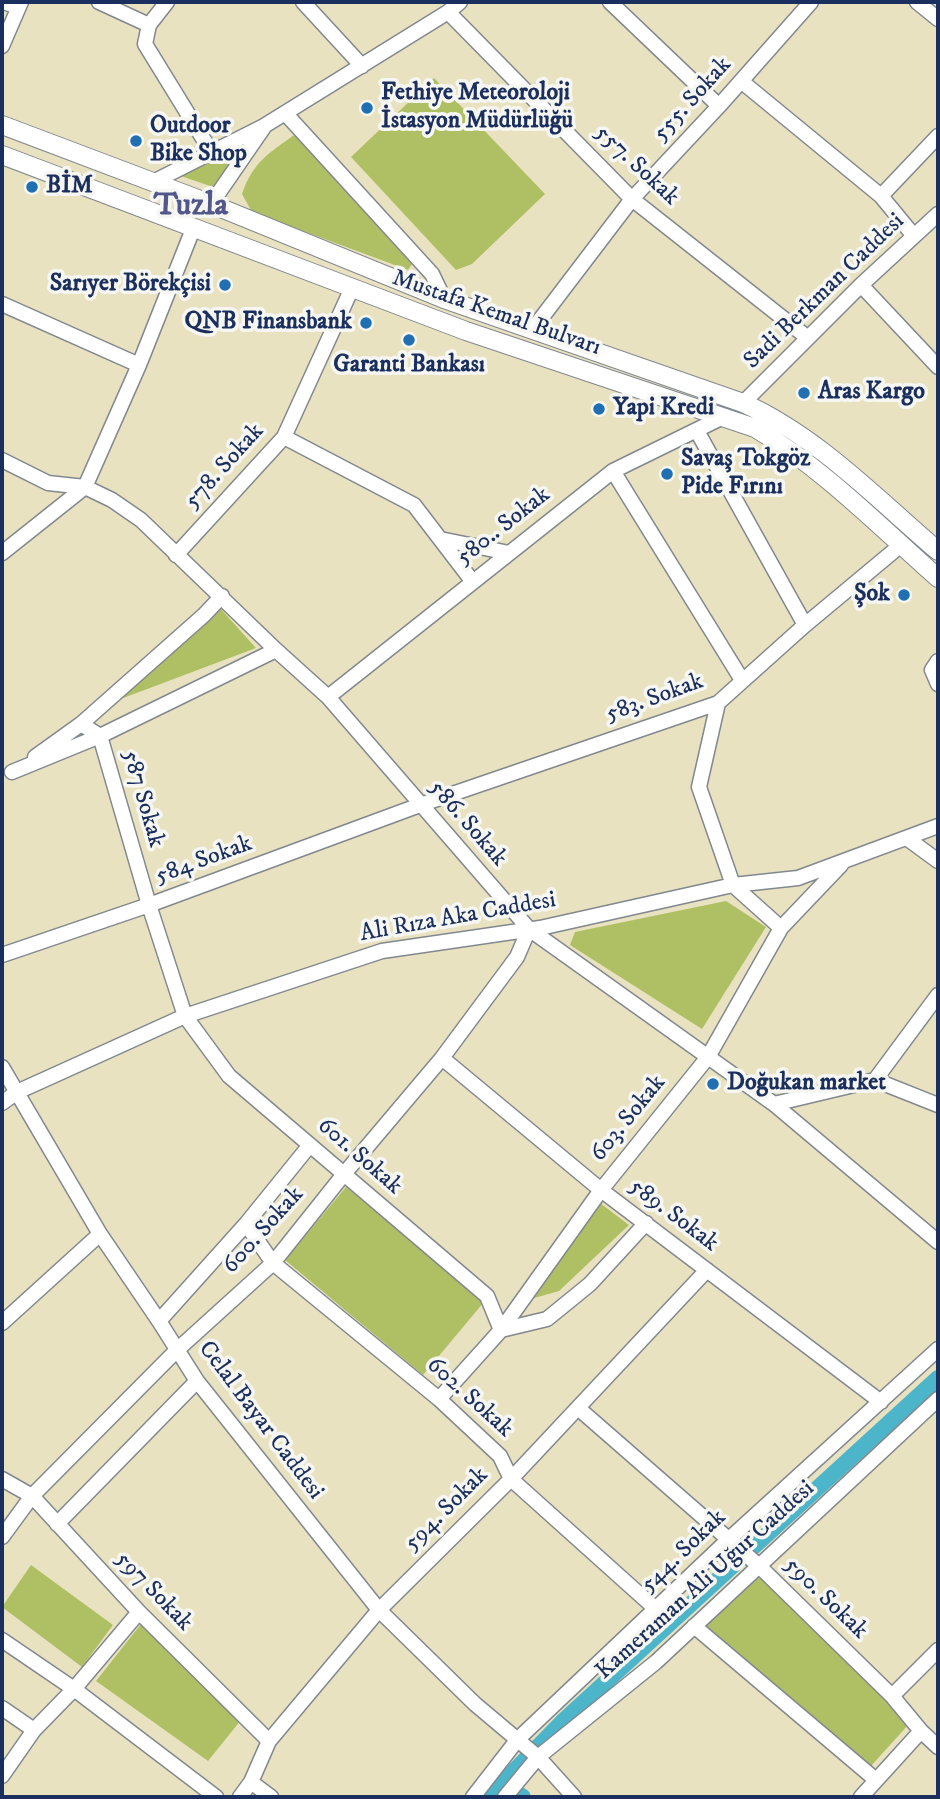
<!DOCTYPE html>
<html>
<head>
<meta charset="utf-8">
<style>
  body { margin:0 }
  #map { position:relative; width:940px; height:1799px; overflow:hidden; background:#e9e2c0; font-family:"IM FELL DW Pica",serif }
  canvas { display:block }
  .frame { position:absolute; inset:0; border:4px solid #1b2f5e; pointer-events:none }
</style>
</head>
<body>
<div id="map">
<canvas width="940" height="1799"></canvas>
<div class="frame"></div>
</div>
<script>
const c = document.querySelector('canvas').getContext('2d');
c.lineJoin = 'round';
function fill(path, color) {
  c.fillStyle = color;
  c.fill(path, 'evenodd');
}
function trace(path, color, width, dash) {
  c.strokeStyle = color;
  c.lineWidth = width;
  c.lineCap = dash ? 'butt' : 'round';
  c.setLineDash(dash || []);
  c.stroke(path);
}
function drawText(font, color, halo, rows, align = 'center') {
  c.font = font + ' "IM FELL DW Pica",serif';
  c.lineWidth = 7;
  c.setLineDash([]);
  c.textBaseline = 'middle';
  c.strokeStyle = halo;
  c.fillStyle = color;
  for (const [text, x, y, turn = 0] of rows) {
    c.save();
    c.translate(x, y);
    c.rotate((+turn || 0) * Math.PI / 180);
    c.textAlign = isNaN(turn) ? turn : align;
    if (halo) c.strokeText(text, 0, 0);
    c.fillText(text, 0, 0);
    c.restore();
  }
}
fill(new Path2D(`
  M434,78L545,194L472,264L456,270L351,157Z
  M294,135L414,261L408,270L252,212L242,194C253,162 268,154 294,135Z
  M245,142L213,187L178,175Z
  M219,607L256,648L110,703Z
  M726,901L766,927L702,1029L570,945L575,932Z
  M346,1187L484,1302L423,1375L285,1260Z
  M600,1203L629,1225L559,1291L527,1300Z
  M31,1565L113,1625L82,1667L2,1607Z
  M758,1572L909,1724L871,1766L702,1625Z
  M141,1624L241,1720L208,1761L96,1681Z`), '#afc064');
trace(new Path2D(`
  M502,1783L523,1797
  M492,1797L502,1783L562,1722L938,1378`), '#4cb5ca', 16);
const minor = new Path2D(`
  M3,2L19,7
  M99,2L149,25
  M167,2L149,25L145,44L212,153
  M303,2L362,66
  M610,2L719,106
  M917,2L938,19
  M448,12L632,199L808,338
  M2,46L21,2
  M741,81L881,196L914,236
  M285,113L432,274L444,299
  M153,182L264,126L448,12L460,2
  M881,196L938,136
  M211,204L264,127
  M861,285L938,367
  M2,304L139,365
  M533,329L632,199L719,106L811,2
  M743,403L861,285L938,214
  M697,431L805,625
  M284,437L414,505L473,582
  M2,460L48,483L85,487L112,500L141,520L276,650L328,697L529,929L774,1104L938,1242
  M613,471L742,680
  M440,539L509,553
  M2,553L85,487L139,365L193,229
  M176,555L284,437L352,288
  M938,661L932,670L938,684
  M328,697L613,471L723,417
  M718,703L699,787L733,885L781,928
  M81,724L100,736L149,905L185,1016L229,1076L487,1296L501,1330L547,1319L590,1284L646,1223
  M35,757L81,724L204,615L222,596
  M12,772L100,736L276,650
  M908,839L938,861
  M2,955L149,905L420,805L718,703L805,625L901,545
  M442,1058L601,1190L881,1402
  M2,1067L100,1234L159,1321L197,1381L379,1610L475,1704L538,1757L574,1797
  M875,1080L938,1105
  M2,1103L17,1092L185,1016L382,951L540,928L733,885L798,878L938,826
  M774,1104L875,1080L938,995
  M246,1224L273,1263L439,1399L500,1456L511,1479L657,1610
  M159,1321L246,1224L310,1145
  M2,1323L100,1234
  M439,1399L501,1330L601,1190L708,1057L781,928L841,865
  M578,1408L758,1565L892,1696L921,1731L938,1747
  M2,1479L32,1496L139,1612L269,1741
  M57,1524L197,1381
  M2,1537L32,1496L177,1350L273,1263L344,1174L442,1058L517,957L529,929
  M694,1626L876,1780
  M2,1640L74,1689L216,1797
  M892,1696L938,1650
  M2,1708L34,1730
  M2,1776L34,1730L74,1689L139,1612
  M251,1782L271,1797
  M240,1797L251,1782L269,1741L379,1610L511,1479L707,1270
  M473,1797L518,1739L728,1540L938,1349
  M505,1797L538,1757L656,1662L938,1399
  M861,1797L921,1731`);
const major = new Path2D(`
  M2,125L211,204L444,299L743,403C817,436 877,499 938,551
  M2,155L466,331L755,428C823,468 879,526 938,578`);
trace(minor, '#82888f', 17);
trace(major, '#82888f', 20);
trace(minor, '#fff', 14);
trace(major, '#fff', 18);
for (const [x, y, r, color] of [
  [367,108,7,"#1f6fb2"],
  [136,141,7,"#1f6fb2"],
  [32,187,7,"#1f6fb2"],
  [225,285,7,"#1f6fb2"],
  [366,323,7,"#1f6fb2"],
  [409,340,7,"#1f6fb2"],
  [804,393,7,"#1f6fb2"],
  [599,409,7,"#1f6fb2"],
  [667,474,7,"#1f6fb2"],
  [904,595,7,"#1f6fb2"],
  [713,1084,7,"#1f6fb2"]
]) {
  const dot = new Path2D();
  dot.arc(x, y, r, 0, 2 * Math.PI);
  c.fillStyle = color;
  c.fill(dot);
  trace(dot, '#f6f6f2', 2.5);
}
drawText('bold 24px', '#1b2f5e', '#f6f6f2', [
  ["Fethiye Meteoroloji",381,94],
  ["İstasyon Müdürlüğü",381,122],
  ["Outdoor",150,127],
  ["Bike Shop",150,155],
  ["BİM",46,187],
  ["Sarıyer Börekçisi",211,285,"right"],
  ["QNB Finansbank",352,323,"right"],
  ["Garanti Bankası",409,366,"center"],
  ["Aras Kargo",818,393],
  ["Yapi Kredi",613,409],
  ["Savaş Tokgöz",681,460],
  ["Pide Fırını",681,488],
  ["Şok",890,595,"right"],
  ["Doğukan market",727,1084]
], 'left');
drawText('24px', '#1b2f5e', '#f6f6f2', [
  ["555. Sokak",693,100,-48],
  ["557. Sokak",636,166,43],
  ["Sadi Berkman Caddesi",825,292,-44],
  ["Mustafa Kemal Bulvarı",496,314,19],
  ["578. Sokak",225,467,-48],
  ["580.. Sokak",504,527,-38],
  ["583. Sokak",655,699,-20],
  ["587 Sokak",142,799,74],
  ["586. Sokak",467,824,49],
  ["584 Sokak",204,861,-20],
  ["Ali Rıza Aka Caddesi",458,918,-10],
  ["603. Sokak",629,1119,-51],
  ["601. Sokak",359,1157,41],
  ["589. Sokak",673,1216,37],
  ["600. Sokak",264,1231,-48],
  ["602. Sokak",469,1398,42],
  ["Celal Bayar Caddesi",260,1421,53],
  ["594. Sokak",447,1510,-45],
  ["544. Sokak",684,1552,-44],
  ["Kameraman Ali Uğur Caddesi",706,1581,-42],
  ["597 Sokak",153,1592,46],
  ["590. Sokak",825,1599,44]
]);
drawText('bold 32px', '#52578a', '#f6f6f2', [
  ["Tuzla",191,207]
]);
</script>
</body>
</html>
